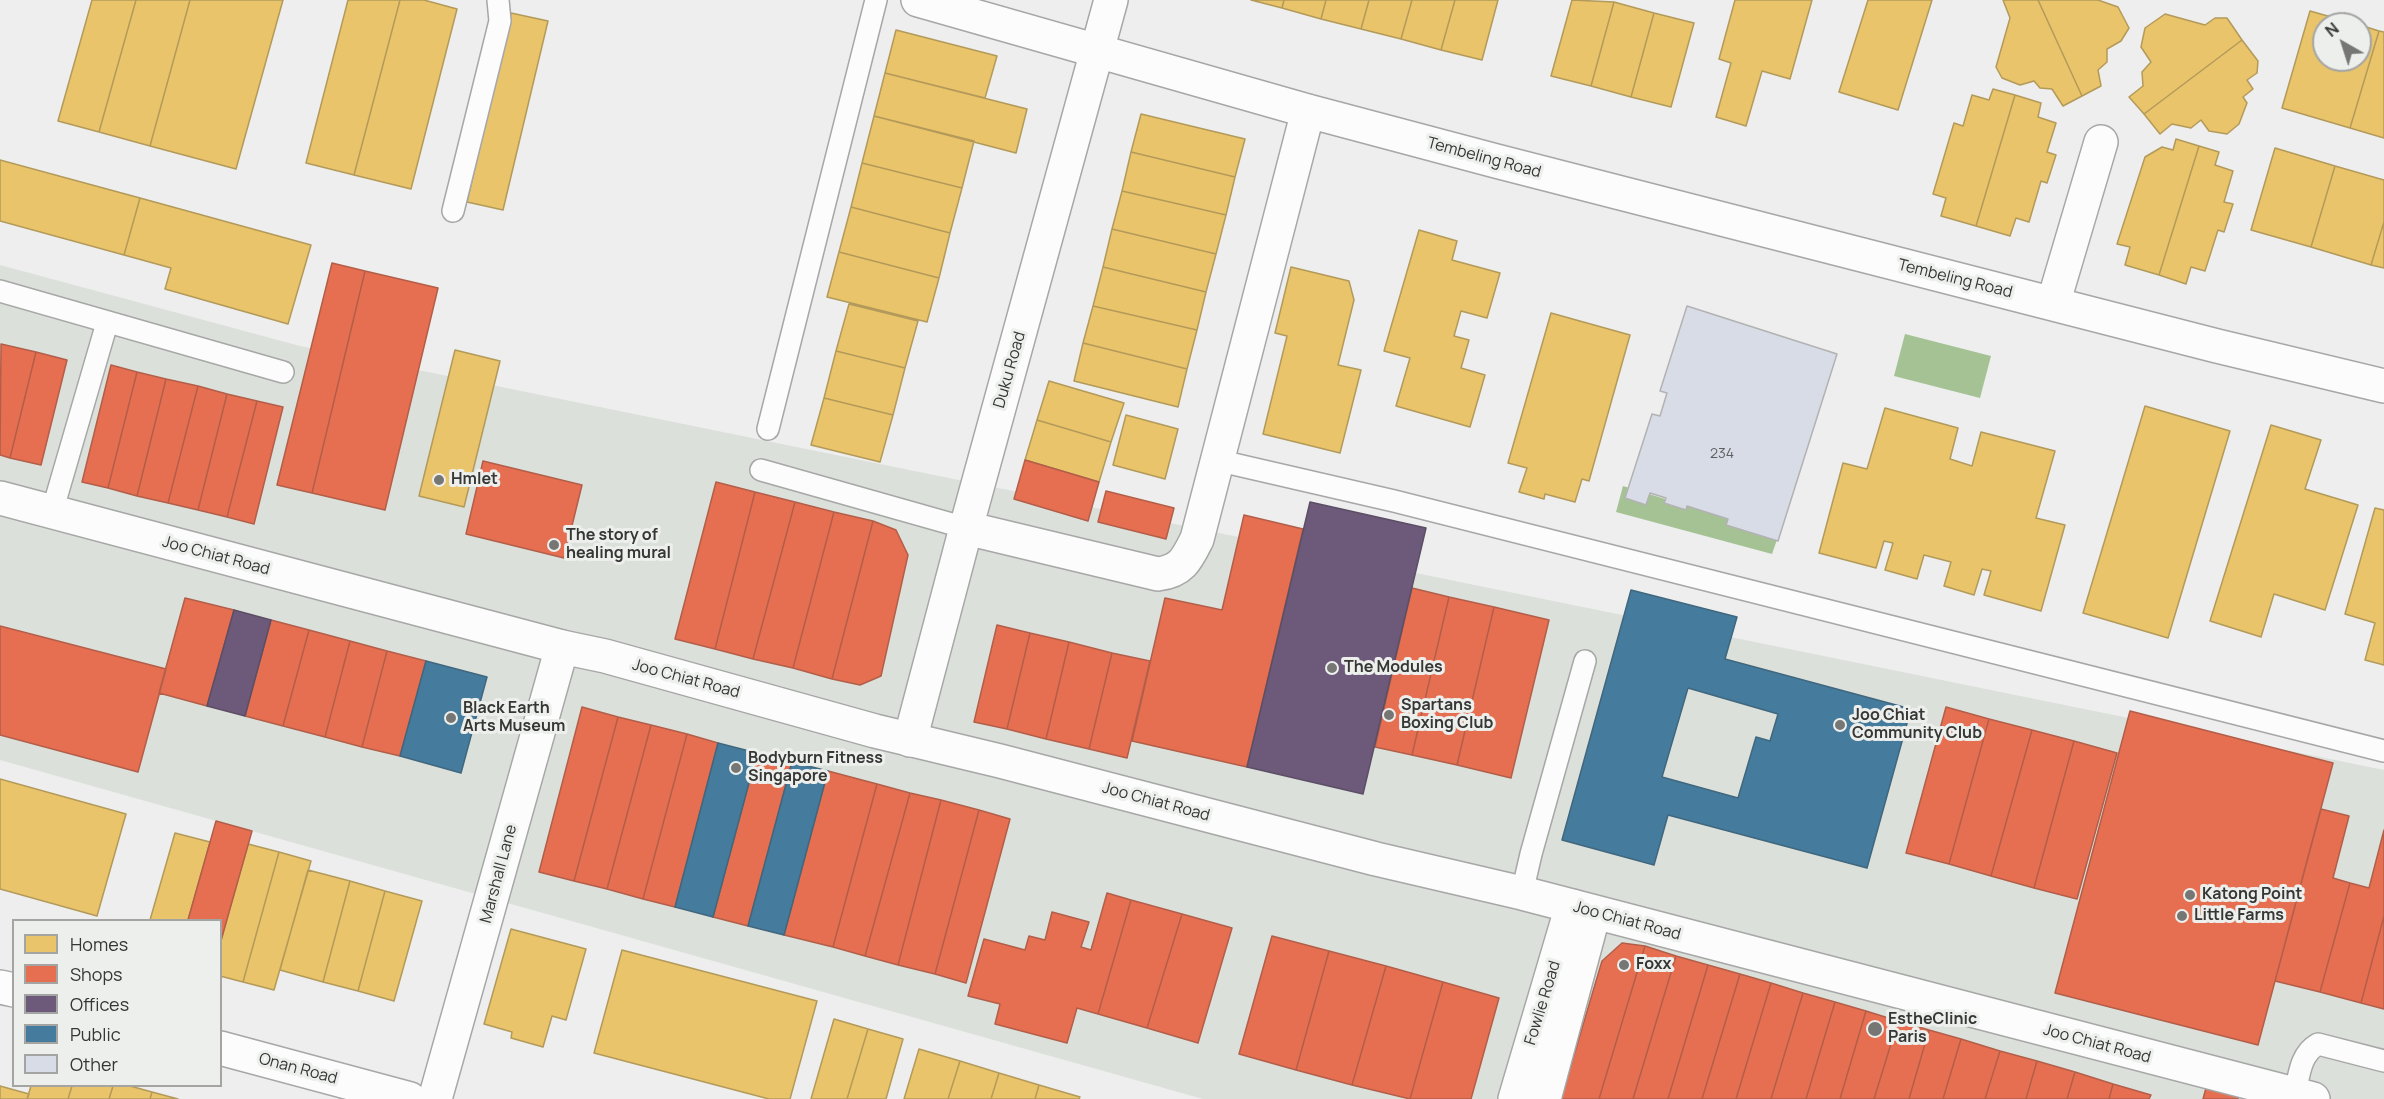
<!DOCTYPE html>
<html>
<head>
<meta charset="utf-8">
<style>
  body { margin:0 }
  #map { position:relative; width:2384px; height:1099px; overflow:hidden; background:#edeeed; font-family:Manrope,sans-serif }
  canvas { display:block }
  .legend { position:absolute; left:12px; top:919px; width:210px; height:168px; box-sizing:border-box; background:#edefec; border:2px solid #a4a5a3; margin:0; padding:8px 10px; list-style:none; font-size:18px; color:#363735 }
  .legend li { display:flex; align-items:center; gap:12px; height:30px }
  .legend b { width:30px; border:2px solid #a4a5a3 }
  .north { position:absolute; left:2312px; top:12px; width:60px; height:60px; box-sizing:border-box; background:#edefec; border:2px solid #a4a5a3; border-radius:50%; rotate:321deg; font-size:16px; font-weight:700; line-height:24px; text-align:center; color:#363735 }
  .north::after { content:''; display:block; margin:auto; width:21px; height:27px; background:#767775; clip-path:polygon(50% 0,100% 100%,50% 72%,0 100%) }
</style>
</head>
<body>
<div id="map">
<canvas width="2384" height="1099"></canvas>
<ul class="legend">
<li><b style="height:16px;background:#e9c46a"></b>Homes</li>
<li><b style="height:16px;background:#e76f51"></b>Shops</li>
<li><b style="height:16px;background:#6d597a"></b>Offices</li>
<li><b style="height:16px;background:#457b9d"></b>Public</li>
<li><b style="height:16px;background:#d7dce6"></b>Other</li>
</ul>
<div class="north">N</div>
</div>
<script>
const c = document.querySelector('canvas').getContext('2d');
c.lineJoin = 'round';
function fill(path, color) {
  c.fillStyle = color;
  c.fill(path, 'evenodd');
}
function trace(path, color, width, dash) {
  c.strokeStyle = color;
  c.lineWidth = width;
  c.lineCap = dash ? 'butt' : 'round';
  c.setLineDash(dash || []);
  c.stroke(path);
}
function drawText(font, color, halo, rows, align = 'center') {
  c.font = font + ' Manrope,sans-serif';
  c.lineWidth = 6;
  c.setLineDash([]);
  c.textBaseline = 'middle';
  c.strokeStyle = halo;
  c.fillStyle = color;
  for (const [text, x, y, turn = 0] of rows) {
    c.save();
    c.translate(x, y);
    c.rotate((+turn || 0) * Math.PI / 180);
    c.textAlign = isNaN(turn) ? turn : align;
    if (halo) c.strokeText(text, 0, 0);
    c.fillText(text, 0, 0);
    c.restore();
  }
}
fill(new Path2D(`
  M0,265L300,346L2384,770V1099H1203L0,760Z`), '#dbe0da');
fill(new Path2D(`
  M1905,334L1991,356L1980,398L1894,376Z
  M1623,486L1779,534L1772,554L1616,512Z`), '#a5c295');
const homes = new Path2D(`
  M92,0H136L99,132L58,121Z
  M136,0H190L150,146L99,132Z
  M190,0H283L236,169L150,146Z
  M348,0H400L354,175L306,163Z
  M400,0H424L457,9L411,189L354,175Z
  M1251,0H1284L1282,8Z
  M1284,0H1326L1321,19L1282,8Z
  M1326,0H1369L1361,29L1321,19Z
  M1369,0H1412L1401,39L1361,29Z
  M1412,0H1455L1441,50L1401,39Z
  M1455,0H1498L1482,60L1441,50Z
  M1572,0L1614,2L1591,86L1551,76Z
  M1735,0H1812L1790,79L1762,71L1746,126L1716,117L1731,63L1719,59Z
  M1868,0H1932L1898,110L1839,92Z
  M2003,0H2038L2082,96L2063,106L2052,89L2040,88L2034,81L2020,85L2002,78L1996,67L2010,18Z
  M2038,0H2098L2118,7L2129,28L2121,41L2107,49V62L2098,70L2101,86L2082,96Z
  M1614,2L1654,13L1631,97L1591,86Z
  M2310,11L2356,24H2324V60H2360V25L2379,31L2350,128L2282,108Z
  M511,13L548,21L503,210L467,202Z
  M1654,13L1694,23L1671,107L1631,97Z
  M2165,14L2205,25L2215,18H2227L2242,40L2144,114L2129,97L2143,86L2142,72L2151,62L2141,47L2145,28Z
  M896,30L997,56L985,98L885,73Z
  M2379,31L2384,32V138L2350,128Z
  M2242,40L2258,61L2257,73L2247,80L2253,89L2243,97L2247,103L2239,124L2227,134L2209,131L2201,120L2191,128L2172,124L2160,134L2144,114Z
  M885,73L1027,109L1016,153L874,116Z
  M1993,89L2015,95L1976,226L1941,216L1946,198L1933,194L1954,123L1963,126L1972,95L1989,100Z
  M2015,95L2041,103L2038,117L2056,123L2047,152L2056,155L2047,183L2041,181L2029,222L2016,218L2010,236L1976,226Z
  M1141,114L1245,139L1235,177L1131,152Z
  M874,116L974,141L962,188L862,163Z
  M2176,139L2199,146L2159,275L2125,265L2130,247L2117,244L2145,157L2162,147L2173,150Z
  M2199,146L2219,152L2215,165L2233,171L2224,202L2233,204L2224,232L2218,230L2205,271L2191,267L2186,284L2159,275Z
  M2275,148L2335,166L2311,247L2251,230Z
  M1131,152L1235,177L1226,215L1122,191Z
  M0,160L140,198L124,255L0,221Z
  M862,163L962,188L950,233L851,207Z
  M2335,166L2384,180V222L2371,265L2311,247Z
  M1122,191L1226,215L1216,254L1112,229Z
  M140,198L311,245L288,324L165,289L171,268L124,255Z
  M851,207L950,233L939,278L839,252Z
  M2384,222V268L2371,265Z
  M1112,229L1216,254L1206,292L1103,267Z
  M1419,230L1457,241L1452,260L1500,273L1487,318L1461,311L1454,336L1469,340L1461,368L1485,375L1470,427L1396,406L1410,358L1384,351Z
  M839,252L939,278L927,322L827,297Z
  M1103,267L1206,292L1197,330L1093,306Z
  M1291,267L1349,281L1354,300L1338,365L1361,370L1340,453L1263,434L1287,336L1275,333Z
  M849,304L918,321L905,368L836,351Z
  M1093,306L1197,330L1187,369L1083,343Z
  M1551,313L1630,335L1589,481L1582,479L1575,502L1545,494L1544,499L1519,492L1527,468L1508,463Z
  M1083,343L1187,369L1178,407L1074,381Z
  M455,350L500,361L464,507L419,496Z
  M836,351L905,368L893,415L824,398Z
  M1049,381L1124,403L1111,442L1037,420Z
  M824,398L893,415L880,462L811,445Z
  M2145,406L2230,431L2168,638L2083,613Z
  M1885,408L1958,428L1950,459L1972,466L1981,432L2055,451L2036,518L2065,525L2041,611L1984,595L1991,571L1982,569L1974,595L1944,586L1951,562L1924,555L1917,579L1885,570L1893,543L1884,541L1876,568L1819,553L1843,463L1867,469Z
  M1126,415L1178,429L1165,479L1113,465Z
  M1037,420L1111,442L1099,482L1025,460Z
  M2271,425L2321,440L2305,489L2358,505L2325,610L2274,594L2261,637L2210,621Z
  M2375,508L2384,510V665L2365,660L2375,623L2345,614Z
  M0,779L126,814L97,916L0,889Z
  M175,833L210,842L188,920H150Z
  M248,844L279,852L243,982L220,976V944Z
  M279,852L311,861L274,990L243,982Z
  M308,870L350,881L323,982L280,970Z
  M350,881L385,891L358,991L323,982Z
  M385,891L422,901L394,1001L358,991Z
  M511,929L586,949L566,1020L552,1016L543,1047L511,1038L512,1032L484,1024Z
  M622,950L817,1001L790,1099H769L594,1053Z
  M834,1019L868,1029L847,1099H811Z
  M868,1029L903,1039L886,1099H847Z
  M919,1049L960,1061L948,1099H904Z
  M960,1061L999,1073L991,1099H948Z
  M999,1073L1039,1085L1035,1099H991Z
  M1039,1085L1080,1097L1079,1099H1035Z
  M0,1086L29,1094L27,1099H0Z
  M31,1086H72L68,1099H27Z
  M72,1086H113L109,1099H68Z
  M113,1086H130L152,1092L150,1099H109Z
  M152,1092L178,1099H150Z`);
fill(homes, '#e9c46a');
trace(homes, '#b39a5a', 1.5);
const shops = new Path2D(`
  M332,263L365,271L312,493L277,485Z
  M365,271L438,288L385,510L312,493Z
  M1,344L36,352L10,458L0,455Z
  M36,352L67,360L41,465L10,458Z
  M111,365L137,372L108,488L82,482Z
  M137,372L166,379L137,496L108,488Z
  M166,379L198,386L168,503L137,496Z
  M198,386L227,394L198,510L168,503Z
  M227,394L257,401L227,517L198,510Z
  M257,401L283,407L254,524L227,517Z
  M1025,460L1099,482L1088,521L1014,499Z
  M483,461L582,485L564,558L466,534Z
  M716,482L755,492L715,649L675,639Z
  M1106,491L1174,508L1166,539L1098,522Z
  M755,492L795,502L753,659L715,649Z
  M795,502L834,512L793,668L753,659Z
  M834,512L873,521L832,679L793,668Z
  M1244,515L1303,529L1247,767L1132,741L1165,598L1222,610Z
  M873,521L896,530L908,555L881,676L860,685L832,679Z
  M1412,588L1449,597L1412,755L1375,747Z
  M1449,597L1494,607L1457,765L1412,755Z
  M185,598L234,610L207,706L159,693Z
  M1494,607L1549,620L1511,778L1457,765Z
  M271,620L309,630L283,726L245,716Z
  M997,625L1030,633L1007,729L974,722Z
  M0,626L166,669L138,772L0,735Z
  M309,630L350,641L325,737L283,726Z
  M1030,633L1069,642L1046,739L1007,729Z
  M350,641L387,651L362,747L325,737Z
  M1069,642L1112,653L1089,749L1046,739Z
  M387,651L426,661L400,756L362,747Z
  M1112,653L1150,661L1127,758L1089,749Z
  M582,707L618,717L574,881L539,872Z
  M1946,707L1989,719L1949,864L1906,853Z
  M2130,711L2333,763L2258,1045L2055,993Z
  M618,717L651,725L607,889L574,881Z
  M1989,719L2032,730L1991,876L1949,864Z
  M651,725L687,734L643,899L607,889Z
  M2032,730L2074,741L2034,888L1991,876Z
  M687,734L718,743L675,907L643,899Z
  M2074,741L2117,753L2077,899L2034,888Z
  M757,753L792,762L748,926L713,917Z
  M828,771L877,784L833,947L784,935Z
  M877,784L910,793L865,956L833,947Z
  M910,793L941,800L898,965L865,956Z
  M941,800L979,810L935,974L898,965Z
  M2321,809L2349,816L2333,878L2350,883L2320,992L2275,981Z
  M979,810L1010,819L966,983L935,974Z
  M216,821L252,831L220,944V920H188Z
  M2384,830V916L2361,1003L2320,992L2350,883L2369,888Z
  M1107,893L1131,900L1098,1014L1077,1008L1067,1043L995,1024L1000,1004L968,996L984,939L1025,950L1029,936L1045,940L1052,912L1089,922L1081,947L1091,950Z
  M1131,900L1182,914L1147,1028L1098,1014Z
  M1182,914L1232,928L1198,1043L1147,1028Z
  M2384,916V1009L2361,1003Z
  M1272,936L1329,951L1296,1070L1239,1054Z
  M1622,943L1645,946L1599,1099H1561L1602,961Z
  M1645,946L1676,956L1633,1099H1599Z
  M1329,951L1386,966L1352,1085L1296,1070Z
  M1676,956L1708,965L1668,1099H1633Z
  M1708,965L1740,974L1702,1099H1668Z
  M1386,966L1443,982L1410,1099L1352,1085Z
  M1740,974L1771,983L1736,1099H1702Z
  M1443,982L1499,998L1471,1099H1410Z
  M1771,983L1803,993L1771,1099H1736Z
  M1803,993L1835,1002L1806,1099H1771Z
  M1835,1002L1866,1011L1840,1099H1806Z
  M1866,1011L1898,1021L1874,1099H1840Z
  M1898,1021L1929,1030L1909,1099H1874Z
  M1929,1030L1961,1039L1943,1099H1909Z
  M1961,1039L2000,1051L1985,1099H1943Z
  M2000,1051L2037,1061L2026,1099H1985Z
  M2037,1061L2075,1072L2067,1099H2026Z
  M2075,1072L2113,1084L2109,1099H2067Z
  M2113,1084L2151,1095L2149,1099H2109Z
  M2206,1088L2238,1097V1099H2203Z`);
fill(shops, '#e76f51');
trace(shops, '#b25e49', 1.5);
const offices = new Path2D(`
  M1310,502L1426,528L1363,794L1247,767Z
  M234,610L271,620L245,716L207,706Z`);
fill(offices, '#6d597a');
trace(offices, '#5c4f65', 1.5);
const public = new Path2D(`
  M1631,590L1737,617L1725,659L1911,709L1867,868L1668,815L1654,865L1562,840ZM1688,688L1778,714L1770,741L1756,737L1738,798L1662,777Z
  M426,661L487,677L461,773L400,756Z
  M718,743L757,753L713,917L675,907Z
  M792,762L828,771L784,935L748,926Z`);
fill(public, '#457b9d');
trace(public, '#40677e', 1.5);
const building = new Path2D(`
  M1687,306L1837,354L1778,541L1726,525L1728,519L1687,506L1686,510L1664,503L1666,498L1650,493L1646,505L1625,498L1652,414L1660,416L1667,393L1660,391Z`);
fill(building, '#d7dce6');
trace(building, '#b2b2b2', 1.5);
const lane = new Path2D(`
  M453,211L500,21L498,0
  M0,291L283,372
  M768,429L876,0
  M1216,460L1394,501L2384,751
  M761,470L966,528
  M52,512L107,323
  M1522,893L1531,854L1585,661
  M2295,1094C2299,1076 2300,1054 2318,1044L2384,1061`);
const street = new Path2D(`
  M918,0L1308,111L1496,161L2217,346L2384,386
  M2053,304L2101,142
  M966,528L1158,574C1182,571 1187,559 1197,539L1308,111
  M910,740L966,528L1111,0
  M0,987L14,990
  M220,1048L410,1099
  M435,1099L562,647
  M1515,1099L1572,906
  M1544,1099L1594,913`);
const secondary = new Path2D(`
  M0,498L562,647L605,656L875,731L1000,761L1376,859L1522,893L2313,1099`);
trace(lane, '#a6a7a6', 24);
trace(street, '#a6a7a6', 36);
trace(secondary, '#a6a7a6', 36);
trace(lane, '#fcfcfc', 21);
trace(street, '#fcfcfc', 33);
trace(secondary, '#fcfcfc', 33);
for (const [x, y, r, color] of [
  [439,480,6,"#767775"],
  [554,545,6,"#767775"],
  [1332,668,6,"#767775"],
  [1389,715,6,"#767775"],
  [451,718,6,"#767775"],
  [1840,725,6,"#767775"],
  [736,768,6,"#767775"],
  [2190,895,6,"#767775"],
  [2182,916,6,"#767775"],
  [1624,965,6,"#767775"],
  [1875,1029,8,"#767775"]
]) {
  const dot = new Path2D();
  dot.arc(x, y, r, 0, 2 * Math.PI);
  c.fillStyle = color;
  c.fill(dot);
  trace(dot, '#edefec', 2);
}
drawText('14px', '#5e6061', null, [
  ["234",1722,454]
]);
drawText('16px', '#363735', '#edefec', [
  ["Tembeling Road",1484,158,15],
  ["Tembeling Road",1955,279,14],
  ["Duku Road",1010,370,-74],
  ["Joo Chiat Road",216,556,15],
  ["Joo Chiat Road",686,679,15],
  ["Joo Chiat Road",1156,802,15],
  ["Marshall Lane",499,874,-75],
  ["Joo Chiat Road",1627,921,15],
  ["Fowlie Road",1543,1003,-73],
  ["Joo Chiat Road",2097,1044,15],
  ["Onan Road",298,1069,15]
]);
drawText('bold 16px', '#363735', '#edefec', [
  ["Hmlet",451,480],
  ["The story of",566,536],
  ["healing mural",566,554],
  ["The Modules",1344,668],
  ["Spartans",1401,706],
  ["Boxing Club",1401,724],
  ["Black Earth",463,709],
  ["Arts Museum",463,727],
  ["Joo Chiat",1852,716],
  ["Community Club",1852,734],
  ["Bodyburn Fitness",748,759],
  ["Singapore",748,777],
  ["Katong Point",2202,895],
  ["Little Farms",2194,916],
  ["Foxx",1636,965],
  ["EstheClinic",1888,1020],
  ["Paris",1888,1038]
], 'left');
</script>
</body>
</html>
